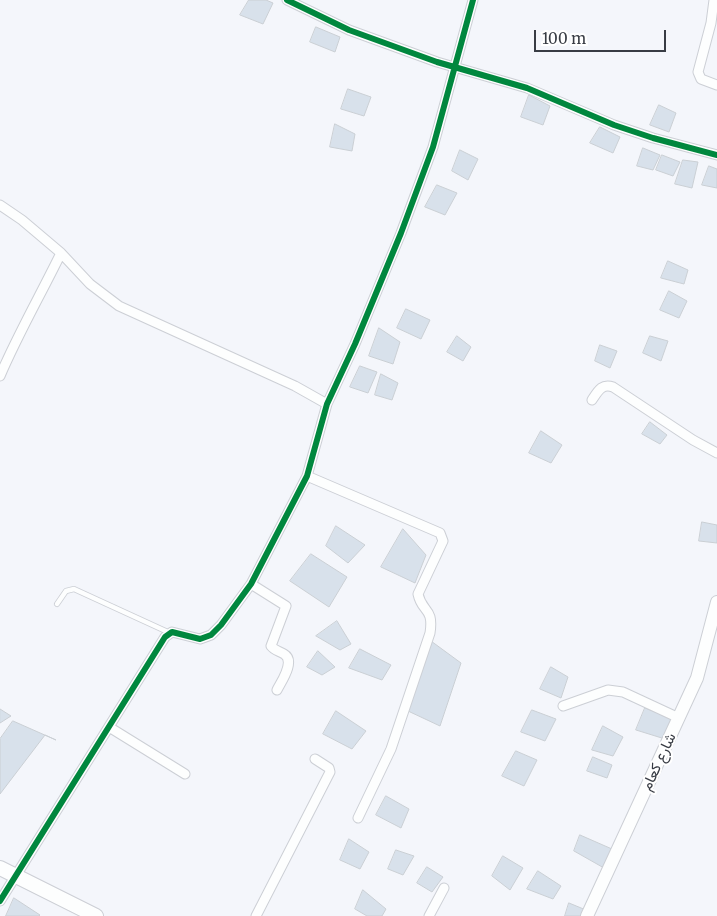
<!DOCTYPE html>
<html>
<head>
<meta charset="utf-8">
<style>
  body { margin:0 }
  #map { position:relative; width:717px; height:916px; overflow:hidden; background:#f4f6fb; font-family:Merriweather,serif }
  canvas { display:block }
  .scale { position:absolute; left:534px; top:30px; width:132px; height:22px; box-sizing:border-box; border:2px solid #383c44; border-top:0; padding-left:6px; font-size:15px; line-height:18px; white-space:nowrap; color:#383c44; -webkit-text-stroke:4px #fff; paint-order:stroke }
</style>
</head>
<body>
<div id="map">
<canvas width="717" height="916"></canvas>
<div class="scale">100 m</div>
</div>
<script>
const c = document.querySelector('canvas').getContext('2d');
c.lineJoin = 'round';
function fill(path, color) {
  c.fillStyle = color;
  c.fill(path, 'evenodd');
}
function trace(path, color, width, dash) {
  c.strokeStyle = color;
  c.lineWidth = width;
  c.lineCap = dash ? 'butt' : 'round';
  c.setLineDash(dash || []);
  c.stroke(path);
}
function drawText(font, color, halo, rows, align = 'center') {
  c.font = font + ' Merriweather,Vazirmatn,serif';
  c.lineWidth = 4;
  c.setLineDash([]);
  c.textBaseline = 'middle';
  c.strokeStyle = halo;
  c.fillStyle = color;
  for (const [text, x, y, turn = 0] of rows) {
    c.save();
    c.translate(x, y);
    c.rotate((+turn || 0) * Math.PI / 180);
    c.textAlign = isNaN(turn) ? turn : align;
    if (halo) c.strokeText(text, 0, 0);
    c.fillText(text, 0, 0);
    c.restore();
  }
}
const building = new Path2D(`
  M249,0H266L273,3L263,24L240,15Z
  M316,27L340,37L335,52L310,42Z
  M348,89L371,97L364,116L341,109Z
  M529,95L550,106L543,125L521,117Z
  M659,105L676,113L669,132L650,125Z
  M335,124L355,134L352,151L330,147Z
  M600,127L620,137L613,153L590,143Z
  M643,148L660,155L653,170L637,166Z
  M460,150L478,159L468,180L452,171Z
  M662,155L680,162L673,176L656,170Z
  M683,160L698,162L692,188L675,184Z
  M709,166L717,169V188L702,185Z
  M437,185L457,193L445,215L425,207Z
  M668,261L688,270L684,284L661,278Z
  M669,291L687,301L679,318L660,310Z
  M406,309L430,320L421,339L397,328Z
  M379,328L400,342L393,364L369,356Z
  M457,336L471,347L463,361L447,352Z
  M650,336L668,341L661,361L643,353Z
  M600,345L617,351L610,368L595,361Z
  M360,366L377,372L368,393L350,387Z
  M381,374L398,383L392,400L375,395Z
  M650,422L667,435L660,444L642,434Z
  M541,431L562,445L551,463L529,453Z
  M702,522L717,525V543L699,541Z
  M336,526L365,545L348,563L326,546Z
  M403,529L426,555L415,583L381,567Z
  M311,554L347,577L329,607L290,581Z
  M337,621L351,644L340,650L316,636Z
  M431,641L461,663L440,726L408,711Z
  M360,649L391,665L382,680L349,668Z
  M318,651L335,667L322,675L307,667Z
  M551,667L568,677L561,698L540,689Z
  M645,708L674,719L665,739L636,730Z
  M0,709L11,716L0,723Z
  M532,710L556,719L545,741L521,732Z
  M336,711L366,731L352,749L323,734Z
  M13,721L56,740L45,735L0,794V739Z
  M603,726L623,737L613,756L592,750Z
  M516,751L537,760L524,786L502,776Z
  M593,757L612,765L607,778L587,771Z
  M386,796L409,809L401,828L376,815Z
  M580,835L612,849L604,868L574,851Z
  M349,839L369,852L360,869L340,860Z
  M396,850L414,856L403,875L388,869Z
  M503,856L523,868L510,890L492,876Z
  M427,867L443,877L432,892L417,883Z
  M538,871L561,886L553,899L527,889Z
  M363,890L386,909L382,916H367L355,909Z
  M14,898L40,915L39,916H6Z
  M569,903L586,910L583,916H565Z`);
fill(building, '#d8e1eb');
trace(building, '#cacfd4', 1);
const lane = new Path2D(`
  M57,604L66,591L74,589L170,633`);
const street = new Path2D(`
  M287,0L349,30L437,62L527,88L614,125L653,138L717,155
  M714,0L711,23L698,72L701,79L717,85
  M0,205L22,220L61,253L90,284L119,306L295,386L327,404
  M0,376C18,334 41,294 61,253
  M592,400C598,391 602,383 613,387L693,440L717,453
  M307,476L440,533L443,541L418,594C422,613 434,607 430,633L391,749L358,818
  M251,584L286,606L271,646C274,650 279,651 284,654C296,661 281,682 277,690
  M563,706L608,690L623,692L679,718
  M109,727L185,774
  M0,901L165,637L172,632L200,639L211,635L221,625L251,584L307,476L327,404L355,344L401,233L433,147L473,0
  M256,916L330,772L329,768L315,759
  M429,916L444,888`);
const secondary = new Path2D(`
  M587,916L697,678L717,602`);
const primary = new Path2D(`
  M0,868L96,916`);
trace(lane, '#cccfd5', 6);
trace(street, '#cccfd5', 11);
trace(secondary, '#cccfd5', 14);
trace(primary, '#cccfd5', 16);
trace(lane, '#fdfefe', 4.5);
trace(street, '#fdfefe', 9);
trace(secondary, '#fdfefe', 12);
trace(primary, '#fdfefe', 14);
trace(new Path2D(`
  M287,0L349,30L437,62L527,88L614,125L653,138L717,155
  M0,901L165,637L172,632L200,639L211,635L221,625L251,584L307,476L327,404L355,344L401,233L433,147L473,0`), '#00873e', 6);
drawText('15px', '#383c44', '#fff', [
  ["شارع كعام",659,762,-65]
]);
</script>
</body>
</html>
